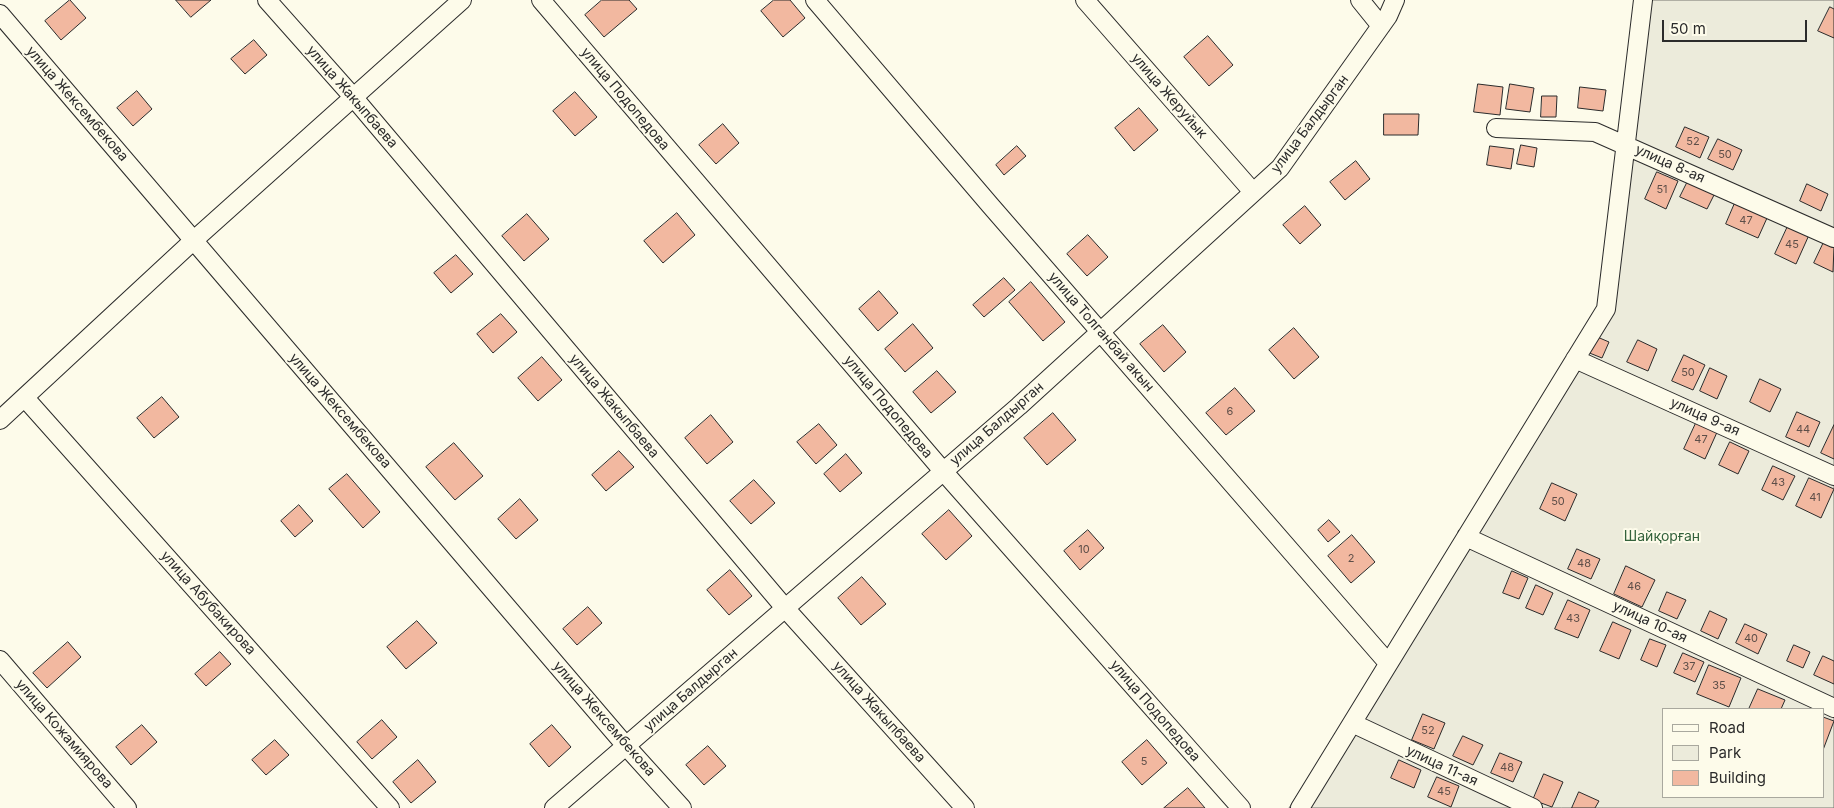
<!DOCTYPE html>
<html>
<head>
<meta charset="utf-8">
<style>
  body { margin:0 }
  #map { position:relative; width:1834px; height:808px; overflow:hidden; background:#fdfbea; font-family:Inter,sans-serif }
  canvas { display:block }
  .legend { position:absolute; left:1662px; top:708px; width:162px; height:90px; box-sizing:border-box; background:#fdfbea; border:1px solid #a9a89e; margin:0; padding:6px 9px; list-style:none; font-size:15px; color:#2b2b2b }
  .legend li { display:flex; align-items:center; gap:10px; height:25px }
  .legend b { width:25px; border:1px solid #a9a89e }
  .scale { position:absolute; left:1662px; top:20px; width:145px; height:22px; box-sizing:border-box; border:2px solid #2b2b2b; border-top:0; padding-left:6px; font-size:15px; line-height:18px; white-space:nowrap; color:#2b2b2b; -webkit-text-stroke:4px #fdfbea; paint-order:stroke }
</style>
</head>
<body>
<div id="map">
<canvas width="1834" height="808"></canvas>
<ul class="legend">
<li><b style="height:6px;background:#fdfbea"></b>Road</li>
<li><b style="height:14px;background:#ecebdb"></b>Park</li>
<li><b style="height:14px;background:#f2b8a0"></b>Building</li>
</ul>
<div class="scale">50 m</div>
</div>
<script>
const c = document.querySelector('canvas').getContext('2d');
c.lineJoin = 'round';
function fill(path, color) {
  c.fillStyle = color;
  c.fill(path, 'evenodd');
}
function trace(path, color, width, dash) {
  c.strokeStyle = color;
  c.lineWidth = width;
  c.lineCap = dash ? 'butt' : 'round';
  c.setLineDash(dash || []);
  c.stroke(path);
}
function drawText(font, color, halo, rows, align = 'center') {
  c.font = font + ' Inter,sans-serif';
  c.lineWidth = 4;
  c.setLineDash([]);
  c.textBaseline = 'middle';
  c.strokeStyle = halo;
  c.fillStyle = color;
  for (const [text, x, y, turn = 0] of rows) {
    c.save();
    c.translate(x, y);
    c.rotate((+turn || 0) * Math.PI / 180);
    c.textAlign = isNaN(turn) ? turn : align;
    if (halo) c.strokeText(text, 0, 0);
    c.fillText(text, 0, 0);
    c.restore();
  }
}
const green = new Path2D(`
  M1644,0H1834V808H1289L1598,317ZM1663,709H1823V797H1663Z`);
fill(green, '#ecebdb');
trace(green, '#74746e', 1);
const building = new Path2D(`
  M70,0L86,18L61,40L45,21Z
  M176,0H211L191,17Z
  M602,0H629L637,9L604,37L585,15Z
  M774,0H790L805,18L783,37L761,11Z
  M1830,7L1834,9V38L1818,31Z
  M1208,36L1233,65L1209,86L1184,57Z
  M254,40L267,55L245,74L231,59Z
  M1478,84L1503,87L1500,115L1474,112Z
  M1510,84L1534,88L1530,112L1506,109Z
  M1580,87L1606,90L1603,111L1578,108Z
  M137,91L152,109L133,126L117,108Z
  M575,92L597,117L575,136L553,111Z
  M1542,96H1557L1556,117H1541Z
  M1139,108L1158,130L1134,151L1115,128Z
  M1384,114H1419L1418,135H1384Z
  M723,124L739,143L716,164L699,145Z
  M1685,127L1709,137L1700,158L1676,147Z
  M1718,139L1742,150L1733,170L1708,159Z
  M1521,145L1537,148L1534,167L1517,164Z
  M1017,146L1026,156L1004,175L996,165Z
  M1490,146L1514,149L1511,169L1487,165Z
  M1356,161L1370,179L1345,200L1330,182Z
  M1657,172L1678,181L1666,209L1645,199Z
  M1688,181L1715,193L1707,209L1680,197Z
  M1807,184L1828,194L1821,211L1800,201Z
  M1735,203L1767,218L1758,238L1726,224Z
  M1305,206L1321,225L1300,244L1283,225Z
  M677,213L695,235L663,263L644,241Z
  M527,214L549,239L524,261L502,236Z
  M1788,226L1809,235L1796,264L1775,254Z
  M1088,235L1108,257L1087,276L1067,254Z
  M1824,242L1834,246L1833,272L1814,263Z
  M456,255L473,274L451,293L434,273Z
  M1004,278L1015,290L984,317L973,305Z
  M1031,282L1065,322L1043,341L1009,302Z
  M879,291L898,313L878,331L859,309Z
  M501,314L517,332L493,353L477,334Z
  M913,324L933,348L905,372L885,349Z
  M1163,325L1186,352L1164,372L1140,344Z
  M1294,328L1319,357L1294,379L1269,350Z
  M1595,336L1609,342L1602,358L1587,352Z
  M1638,340L1657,349L1648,371L1627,362Z
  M1684,355L1705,365L1693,390L1672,381Z
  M542,357L562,380L538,401L518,378Z
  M1710,368L1727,376L1717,399L1700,391Z
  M937,371L956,392L931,413L913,392Z
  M1760,379L1781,389L1770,412L1750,402Z
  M1235,388L1255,411L1226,435L1206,413Z
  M162,397L179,417L154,438L137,418Z
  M1797,412L1820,422L1809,447L1786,437Z
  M1053,413L1076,440L1047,465L1024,438Z
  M711,415L733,442L707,464L685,438Z
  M1697,421L1718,430L1705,459L1684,449Z
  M819,424L837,445L816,464L797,442Z
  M1834,425V459L1821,453Z
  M1730,442L1749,451L1738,474L1719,465Z
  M454,443L483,476L455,500L426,467Z
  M619,451L634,467L606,491L592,475Z
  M846,454L862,473L840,492L824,474Z
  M1773,466L1795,476L1783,500L1762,490Z
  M347,474L380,512L363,528L329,489Z
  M1809,478L1834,489L1821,518L1796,506Z
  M754,480L775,503L751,524L730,501Z
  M1552,483L1577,494L1565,521L1540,509Z
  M520,499L538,520L516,539L498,519Z
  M299,505L313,521L295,537L281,521Z
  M949,510L972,536L946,560L922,534Z
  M1329,520L1340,532L1328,542L1318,530Z
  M1088,530L1104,548L1080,570L1064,551Z
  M1352,535L1375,562L1351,583L1328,556Z
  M1577,549L1600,559L1591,579L1568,569Z
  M1626,566L1655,580L1642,607L1614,594Z
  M730,570L752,596L729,615L707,590Z
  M1512,571L1528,578L1519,599L1503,593Z
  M862,577L886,604L861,625L838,598Z
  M1536,585L1553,593L1543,615L1526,608Z
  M1667,592L1686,600L1677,619L1659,611Z
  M1568,600L1590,610L1578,638L1555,629Z
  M588,607L602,623L577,645L563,629Z
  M1710,611L1727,619L1718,639L1701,631Z
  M417,621L437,643L406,669L387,647Z
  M1613,622L1631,630L1619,659L1600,651Z
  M1745,624L1767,634L1758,654L1736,643Z
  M1650,639L1666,645L1657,667L1641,660Z
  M68,642L81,657L47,688L33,673Z
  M1794,645L1810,652L1803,668L1787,661Z
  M220,652L231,664L206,686L195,674Z
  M1683,653L1704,662L1695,682L1674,673Z
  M1823,656L1834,661V684L1814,675Z
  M1709,665L1741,678L1729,707L1697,694Z
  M1758,689L1785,700L1781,709H1749Z
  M1423,714L1445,723L1434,749L1412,740Z
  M1823,717L1834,721L1823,750Z
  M382,720L397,737L372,759L357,742Z
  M142,725L157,742L131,765L116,747Z
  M552,725L571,747L549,767L530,744Z
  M1463,736L1483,745L1473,765L1453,756Z
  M275,740L289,755L266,775L252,760Z
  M1147,740L1167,763L1142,785L1122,762Z
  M708,746L726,766L704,785L686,765Z
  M1500,753L1522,762L1513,782L1491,773Z
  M418,760L436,782L411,803L393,782Z
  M1399,760L1421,770L1414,788L1391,778Z
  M1544,774L1563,782L1552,807L1533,800Z
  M1437,777L1459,786L1451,807L1428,797Z
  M1188,788L1205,808H1164Z
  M1579,792L1599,801L1595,808H1572Z`);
fill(building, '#f2b8a0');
trace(building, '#2b2b2b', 1);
const minor = new Path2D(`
  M267,0L354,98L785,608L965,808
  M541,0L943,471L1241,808
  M815,0L990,205L1388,663
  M1085,0L1253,192
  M1360,0L1381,26
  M0,14L626,746L682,808
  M1496,128L1595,132L1834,238
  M1575,359L1834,476
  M25,398L390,808
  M0,420L194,240L462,0
  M1466,537L1834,708
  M0,660L127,808
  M1352,723L1533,808
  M554,808L1019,406L1280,168L1388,16L1395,0
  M1300,808L1606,309L1643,0`);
trace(minor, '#2b2b2b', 20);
trace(minor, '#fdfbea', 18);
drawText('11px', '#5d4e48', null, [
  ["52",1693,142],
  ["50",1725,155],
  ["51",1662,190],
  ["47",1746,221],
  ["45",1792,245],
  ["50",1688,373],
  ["6",1230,412],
  ["44",1803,430],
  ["47",1701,440],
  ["43",1778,483],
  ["41",1815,498],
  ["50",1558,502],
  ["10",1084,550],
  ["2",1351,559],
  ["48",1584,564],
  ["46",1634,587],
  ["43",1573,619],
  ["40",1751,639],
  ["37",1689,667],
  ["35",1719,686],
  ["52",1428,731],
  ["5",1144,762],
  ["48",1507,768],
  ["45",1444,792]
]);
drawText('14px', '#2b2b2b', '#fdfbea', [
  ["улица Жеруйык",1169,96,49],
  ["улица Жакыпбаева",352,97,49],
  ["улица Подопедова",625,99,50],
  ["улица Жексембекова",77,104,49],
  ["улица Балдырган",1310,124,-53],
  ["улица 8-ая",1670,164,24],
  ["улица Толганбай акын",1101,332,49],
  ["улица Жакыпбаева",614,406,50],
  ["улица Подопедова",888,407,50],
  ["улица Жексембекова",340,411,49],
  ["улица 9-ая",1705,417,24],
  ["улица Балдырган",997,424,-41],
  ["улица Абубакирова",208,603,48],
  ["улица 10-ая",1650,622,25],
  ["улица Балдырган",691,690,-41],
  ["улица Подопедова",1155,711,49],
  ["улица Жакыпбаева",879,712,48],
  ["улица Жексембекова",604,719,49],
  ["улица Кожамиярова",64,734,49],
  ["улица 11-ая",1442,766,25]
]);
drawText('14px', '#34623c', '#fdfbea', [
  ["Шайқорған",1662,537]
]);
</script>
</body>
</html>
